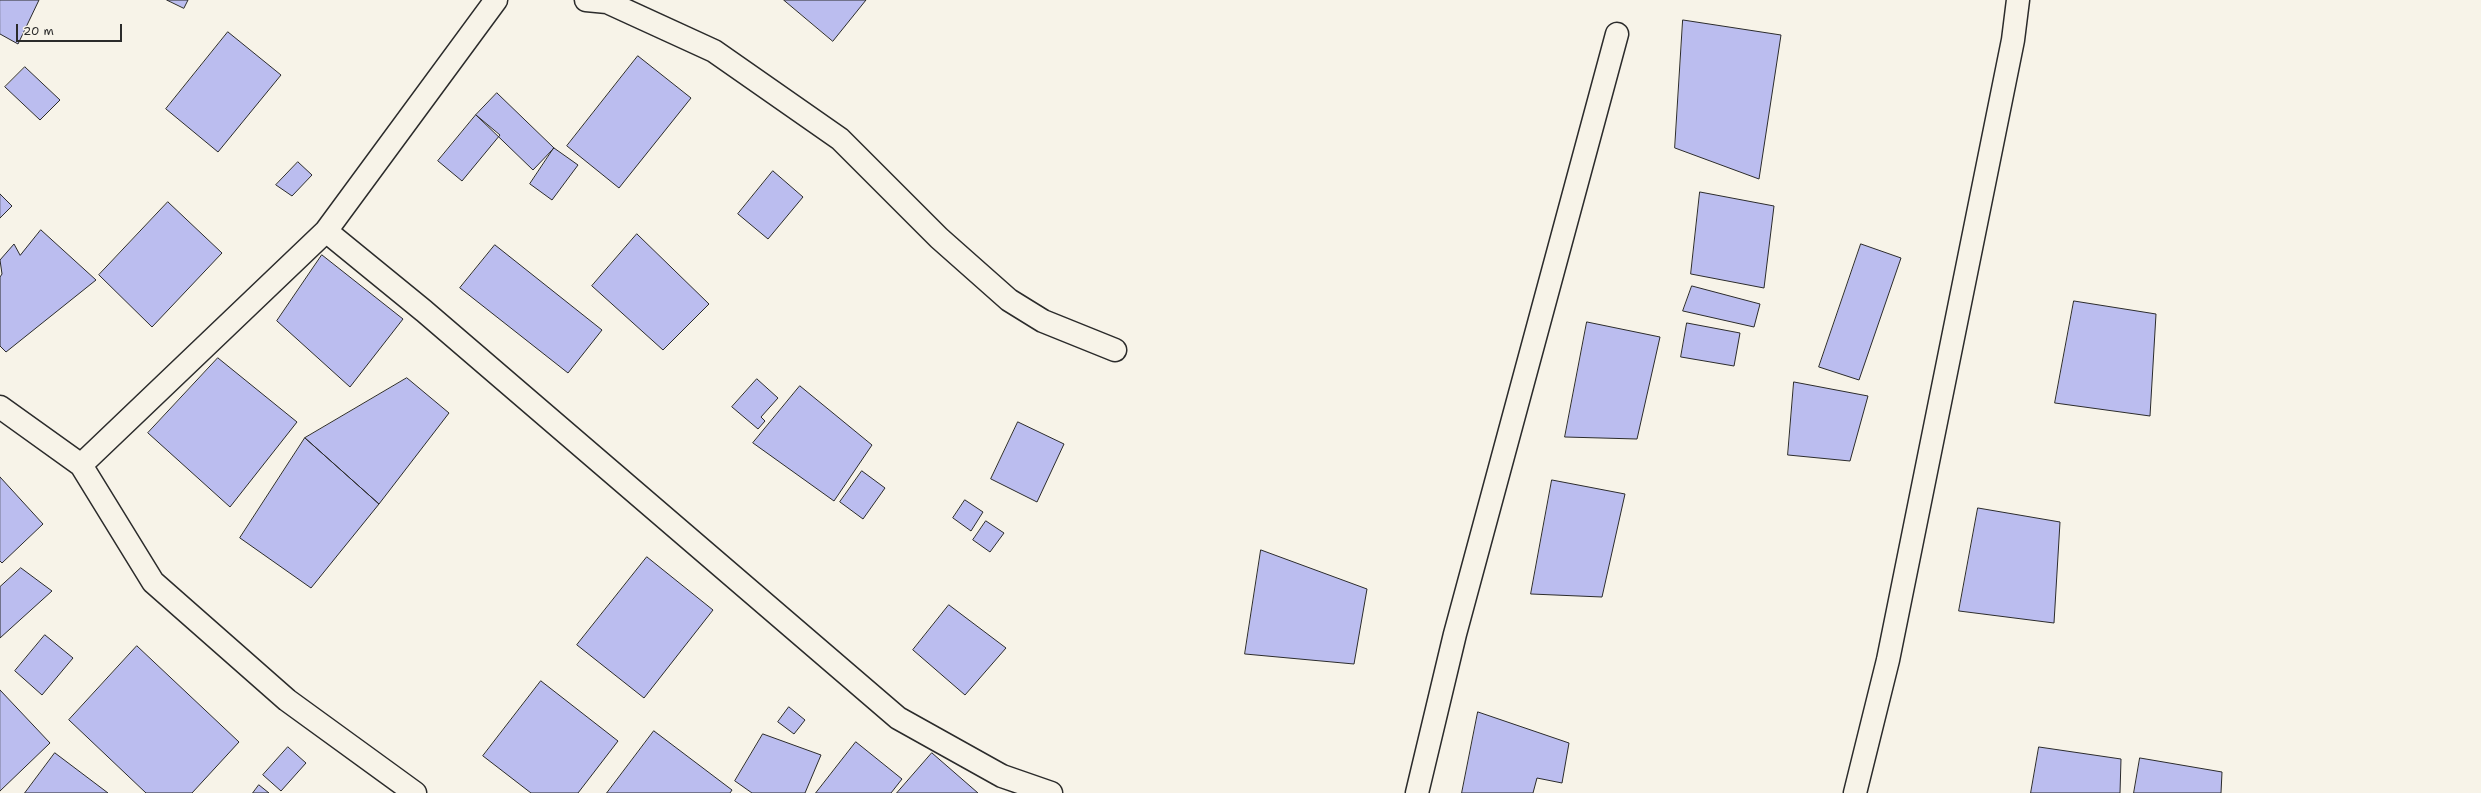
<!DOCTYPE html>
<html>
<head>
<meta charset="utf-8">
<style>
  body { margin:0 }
  #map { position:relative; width:2481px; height:793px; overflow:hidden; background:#f7f3e8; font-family:"Shantell Sans",sans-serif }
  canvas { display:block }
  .scale { position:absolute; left:16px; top:24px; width:106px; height:18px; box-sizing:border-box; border:2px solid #2b2b2b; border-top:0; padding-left:5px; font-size:12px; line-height:14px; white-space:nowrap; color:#2b2b2b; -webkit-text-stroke:3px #f7f3e8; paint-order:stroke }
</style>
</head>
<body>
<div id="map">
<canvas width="2481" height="793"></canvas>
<div class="scale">20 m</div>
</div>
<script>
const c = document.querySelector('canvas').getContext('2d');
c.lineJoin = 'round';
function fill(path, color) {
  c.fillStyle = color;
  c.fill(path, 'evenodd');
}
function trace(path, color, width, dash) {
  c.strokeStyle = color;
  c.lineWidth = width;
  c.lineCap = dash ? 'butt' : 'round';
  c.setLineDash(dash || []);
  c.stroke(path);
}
const building = new Path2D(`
  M0,0H39L18,44L0,34Z
  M167,0H188L184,8Z
  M784,0H866L833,41Z
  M1683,20L1781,35L1759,179L1675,148Z
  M228,32L281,75L218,152L166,109Z
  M638,56L691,98L619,188L567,146Z
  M25,67L60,100L40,120L5,87Z
  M497,93L554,148L533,170L476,115Z
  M476,115L500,135L462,181L438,161Z
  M554,148L578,165L552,200L530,184Z
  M298,162L312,175L292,196L276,185Z
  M773,171L803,197L768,239L738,214Z
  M1700,192L1774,206L1764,288L1691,274Z
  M0,194L12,206L0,218Z
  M168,202L222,253L152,327L99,275Z
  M41,230L96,280L6,352L0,346V277L2,274L0,260L14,244L20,255Z
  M637,234L709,304L663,350L592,286Z
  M1861,244L1901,258L1859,380L1819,367Z
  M495,245L602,330L568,373L460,288Z
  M322,255L403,319L350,387L277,321Z
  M1692,286L1760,304L1754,327L1683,311Z
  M2074,301L2156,314L2150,416L2055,403Z
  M1587,322L1660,337L1637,439L1565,437Z
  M1687,323L1740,333L1734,366L1681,357Z
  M218,358L297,422L230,507L148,433Z
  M407,378L449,413L379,504L305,438Z
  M757,379L778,398L761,417L765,421L758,429L732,407Z
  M1794,382L1868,396L1850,461L1788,455Z
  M800,386L872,445L834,501L753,443Z
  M1018,422L1064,444L1037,502L991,479Z
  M305,438L379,504L311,588L240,538Z
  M862,471L885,488L863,519L840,502Z
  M0,477L43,524L2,563L0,561Z
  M1552,480L1625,494L1602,597L1531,594Z
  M965,500L983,512L971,531L953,518Z
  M1978,508L2060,522L2054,623L1959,611Z
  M986,521L1004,533L990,552L973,540Z
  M1261,550L1367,589L1354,664L1245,654Z
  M647,557L713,610L644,698L577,645Z
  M21,568L52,591L0,638V587Z
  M949,605L1006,648L965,695L913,650Z
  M45,635L73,658L42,695L15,671Z
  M137,646L239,742L192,793H146L69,720Z
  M541,681L618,741L578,793H531L483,756Z
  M0,690L50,743L0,791Z
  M789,707L805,720L794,734L778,722Z
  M1478,712L1569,743L1562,783L1537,778L1533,793H1462Z
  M654,731L732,790L730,793H607Z
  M763,734L821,755L805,793H752L735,781Z
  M856,742L902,779L891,793H816Z
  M288,747L306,763L281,791L263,775Z
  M2039,747L2121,759L2120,793H2031Z
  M55,753L108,793H25Z
  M932,753L978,793H897Z
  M2140,758L2222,772L2221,793H2134Z
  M259,785L269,793H253Z`);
fill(building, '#bbbdef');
trace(building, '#2b2b2b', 1);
const minor = new Path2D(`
  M586,0L607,2L714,51L840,139L939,238L1009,300L1043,321L1115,350
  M326,231L424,311L898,718L1002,776L1051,793
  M0,407L81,465L153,582L287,700L415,793
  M81,465L326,231L496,0
  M1417,793L1455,634L1617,34
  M1855,793L1888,660L2013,40L2018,0`);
trace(minor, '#2b2b2b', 25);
trace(minor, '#f7f3e8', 22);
</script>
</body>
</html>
